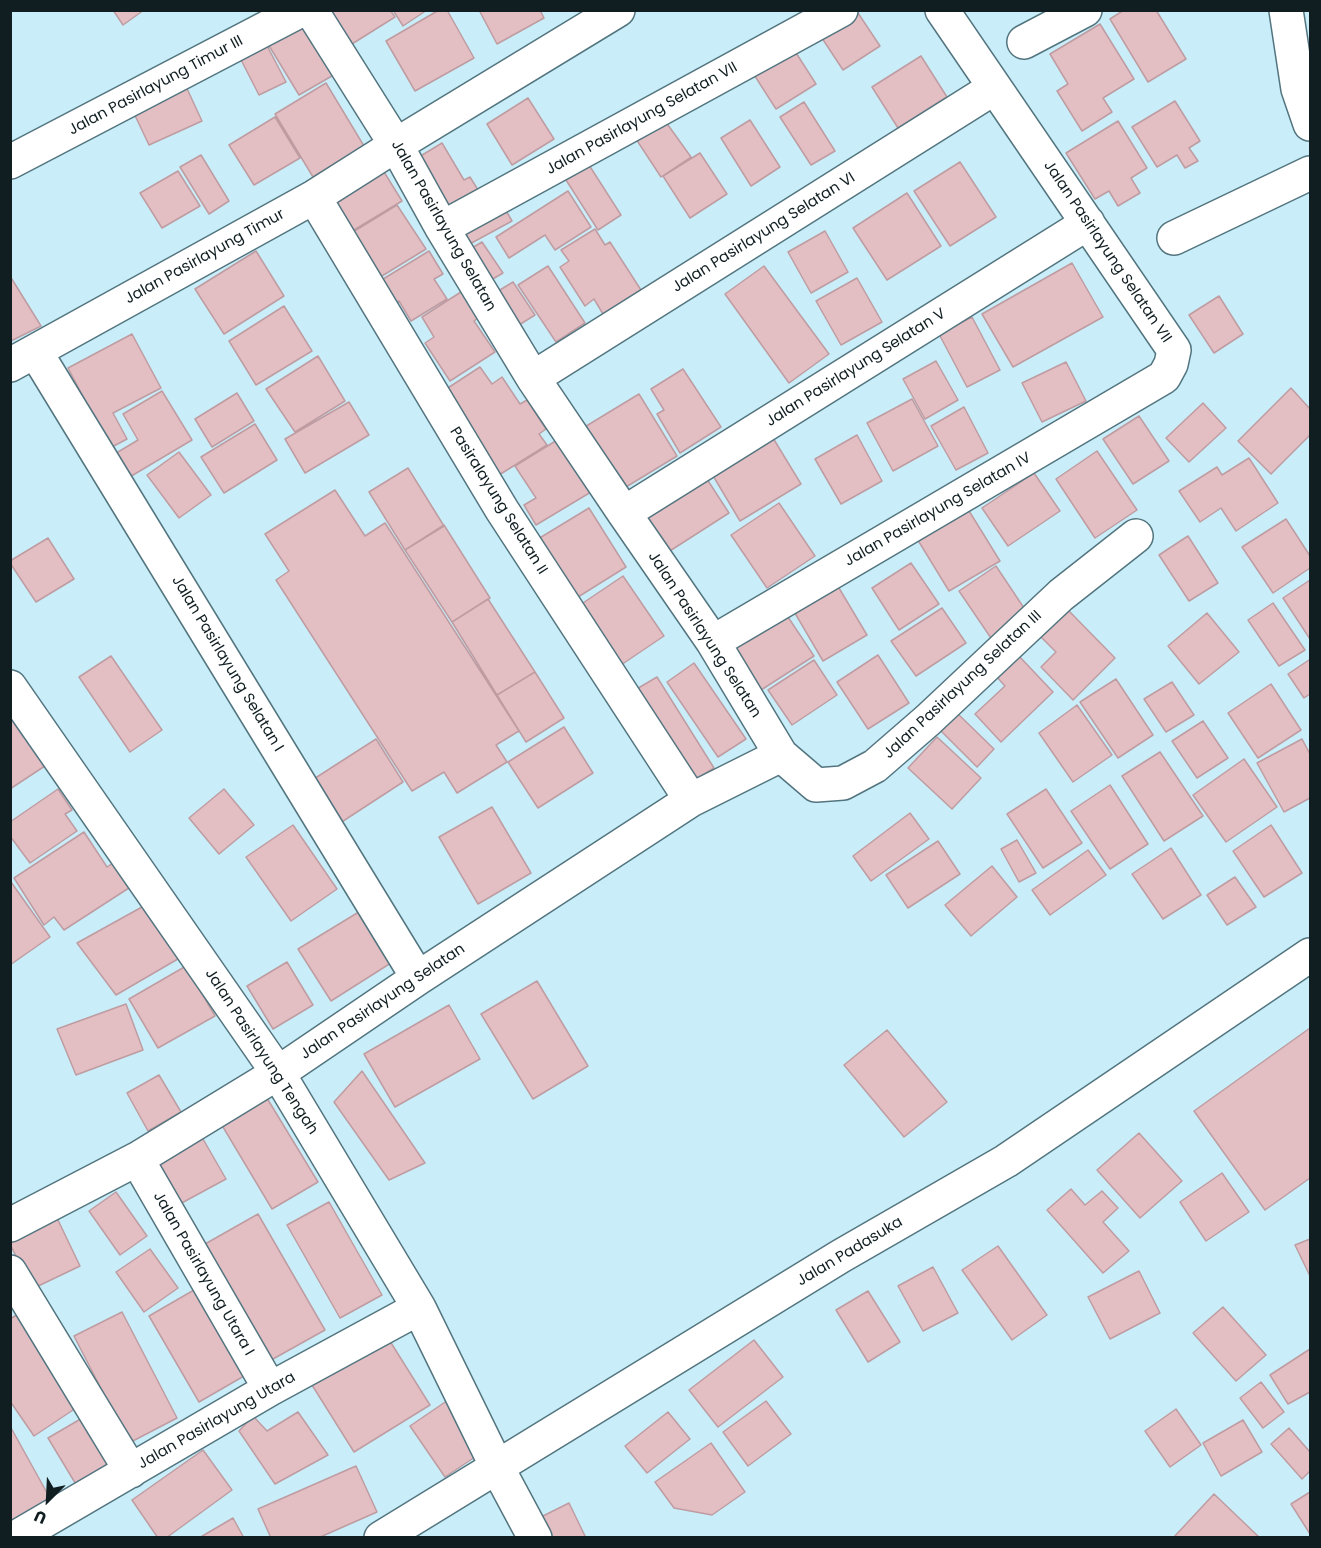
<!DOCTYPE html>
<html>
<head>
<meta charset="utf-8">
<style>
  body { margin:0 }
  #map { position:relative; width:1321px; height:1548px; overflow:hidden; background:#c9eef9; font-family:Poppins,sans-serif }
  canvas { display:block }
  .frame { position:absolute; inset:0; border:12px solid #101e22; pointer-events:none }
  .north { position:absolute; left:18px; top:1470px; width:60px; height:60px; -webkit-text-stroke:4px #fff; paint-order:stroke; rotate:204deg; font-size:16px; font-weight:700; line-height:24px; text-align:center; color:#101e22 }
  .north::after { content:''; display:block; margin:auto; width:21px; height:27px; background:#101e22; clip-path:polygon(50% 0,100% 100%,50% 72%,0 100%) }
</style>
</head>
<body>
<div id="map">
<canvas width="1321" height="1548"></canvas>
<div class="frame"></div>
<div class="north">U</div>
</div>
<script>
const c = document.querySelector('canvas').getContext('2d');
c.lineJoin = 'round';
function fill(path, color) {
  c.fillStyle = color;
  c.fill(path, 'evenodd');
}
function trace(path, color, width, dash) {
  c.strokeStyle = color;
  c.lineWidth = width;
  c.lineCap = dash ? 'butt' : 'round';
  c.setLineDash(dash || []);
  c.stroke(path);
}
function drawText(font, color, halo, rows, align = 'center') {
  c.font = font + ' Poppins,sans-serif';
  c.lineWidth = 6;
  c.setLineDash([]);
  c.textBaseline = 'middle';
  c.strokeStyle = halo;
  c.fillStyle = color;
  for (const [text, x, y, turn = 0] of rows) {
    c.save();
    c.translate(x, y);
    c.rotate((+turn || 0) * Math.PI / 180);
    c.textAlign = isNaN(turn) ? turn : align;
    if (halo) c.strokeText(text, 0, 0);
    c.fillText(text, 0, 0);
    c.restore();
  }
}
const building = new Path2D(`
  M113,10H144L123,25Z
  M327,10H390L395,17L344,49Z
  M393,10H427L403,26Z
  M439,10H447L474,58L415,91L386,41Z
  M479,10H540L544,18L497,44Z
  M856,10L880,46L843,70L818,32Z
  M1124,10H1156L1186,59L1148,82L1110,19Z
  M304,17L337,73L299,95L265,39Z
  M1100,24L1134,79L1103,98L1112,112L1082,131L1057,91L1068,84L1050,54Z
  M264,40L286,82L259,95L237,52Z
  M791,45L816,84L776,109L751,70Z
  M921,56L947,97L898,128L872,87Z
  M183,80L202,121L149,145L130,105Z
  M326,83L364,146L313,177L275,114Z
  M528,98L554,139L512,165L487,124Z
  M1175,101L1200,141L1189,148L1198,161L1185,168L1177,155L1157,167L1132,127Z
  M804,102L835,151L811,165L780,117Z
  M275,117L300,158L254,185L229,145Z
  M663,118L691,157L661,177L634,136Z
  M750,120L780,167L751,186L721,138Z
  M1118,121L1147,168L1131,178L1140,193L1118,206L1109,191L1095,199L1066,153Z
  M442,143L464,180L470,177L483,198L450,218L414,160Z
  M700,153L727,194L690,218L663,176Z
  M201,155L229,201L209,214L180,167Z
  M960,162L996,217L950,246L914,191Z
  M589,165L621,215L598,230L566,180Z
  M178,171L200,206L162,228L140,193Z
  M384,172L402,201L349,233L331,204Z
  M568,191L591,227L555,250L545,235L509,258L496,237Z
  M907,193L941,246L887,280L853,228Z
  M501,202L512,221L466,246L456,227Z
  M397,205L426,249L377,279L348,235Z
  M595,229L605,245L610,242L641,290L603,314L594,299L585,306L560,267L569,261L561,250Z
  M825,231L848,272L811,293L788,252Z
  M482,242L503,273L486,283L465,252Z
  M256,251L284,296L224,334L195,289Z
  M429,251L443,274L434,279L447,299L411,321L399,301L385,310L370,287Z
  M1072,263L1103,317L1013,367L982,314Z
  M548,266L585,323L556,342L518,285Z
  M764,266L829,354L789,383L725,294Z
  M10,276L41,326L11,341H10Z
  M857,278L882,322L841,345L816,301Z
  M513,282L535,315L511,330L490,296Z
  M464,290L481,316L474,321L495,352L450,381L425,343L434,337L422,317Z
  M1219,296L1243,334L1214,353L1189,315Z
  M284,306L312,351L256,385L229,341Z
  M972,317L1000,370L967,387L939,334Z
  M132,334L161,388L113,413L127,439L110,448L68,368Z
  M318,356L345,401L295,432L266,389Z
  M936,361L958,400L925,419L903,379Z
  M1066,362L1086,401L1042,422L1022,383Z
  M480,367L492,384L502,377L520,404L527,400L546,429L539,434L547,445L491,480L437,395Z
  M683,369L721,427L680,453L657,414L664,410L651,389Z
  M1291,388L1310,409V435L1271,474L1238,441Z
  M162,391L192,440L128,478L113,455L138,440L123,414Z
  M237,393L254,421L212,447L195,419Z
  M639,394L677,456L621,490L583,428Z
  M912,399L938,446L893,471L867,423Z
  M349,402L369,435L305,473L285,439Z
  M1203,403L1226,428L1189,462L1166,438Z
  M964,407L988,453L956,470L931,426Z
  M1139,416L1169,461L1133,484L1103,439Z
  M255,424L277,460L224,493L201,457Z
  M770,433L801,484L740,521L709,469Z
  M857,435L882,481L841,504L815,459Z
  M562,437L591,492L536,525L524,505L536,498L515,466Z
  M1097,451L1137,510L1095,538L1056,479Z
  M179,452L211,495L179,518L147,475Z
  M1249,458L1278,503L1236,531L1221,508L1200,522L1179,491L1217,467L1222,475Z
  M408,468L444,526L405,550L369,492Z
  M703,473L729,513L662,556L636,516Z
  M1034,473L1060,511L1008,546L982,508Z
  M335,490L365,536L385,523L519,731L496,745L507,762L457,793L444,772L412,791L276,580L289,571L265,534Z
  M779,503L815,556L767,588L731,535Z
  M966,506L1000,561L949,591L916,537Z
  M589,508L626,567L570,602L533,542Z
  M1286,519L1310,556V568L1273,593L1242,547Z
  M444,525L490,598L452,622L405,550Z
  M1188,536L1218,583L1189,601L1159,555Z
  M48,538L74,579L36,602L10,563V561Z
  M911,563L939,604L899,630L872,588Z
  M996,566L1030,617L993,641L959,591Z
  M623,576L664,636L618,667L577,607Z
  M1310,580V639L1283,598Z
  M836,583L867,635L823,661L792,608Z
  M488,599L535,672L497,695L452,622Z
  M1273,603L1305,650L1279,666L1248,620Z
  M942,608L966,643L916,676L891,641Z
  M1068,610L1115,658L1073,700L1041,667L1056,652L1041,637Z
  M784,611L814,656L761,690L731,646Z
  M1207,613L1239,652L1199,684L1168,646Z
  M878,655L909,703L868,729L837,682Z
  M1018,655L1053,692L1001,742L975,714L1005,686L996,676Z
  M111,656L162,730L130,752L79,677Z
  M814,660L837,695L792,725L768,690Z
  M1309,660L1310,662V694L1304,698L1288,674Z
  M694,663L746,739L718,757L667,682Z
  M535,672L564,718L526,742L497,695Z
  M657,677L714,768L686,785L630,693Z
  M1116,679L1153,735L1118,758L1080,702Z
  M1172,682L1194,715L1166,732L1144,699Z
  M1271,684L1301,730L1258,758L1228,713Z
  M1077,705L1112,755L1073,782L1039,733Z
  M958,714L994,749L977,767L941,731Z
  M10,717L23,736L33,729L54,760L10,789Z
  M1203,721L1228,758L1197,778L1172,741Z
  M564,727L593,773L538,808L508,762Z
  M937,737L981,778L952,809L908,768Z
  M376,739L403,782L334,827L306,784Z
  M1302,739L1310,754V798L1284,812L1257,763Z
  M1160,752L1203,816L1164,841L1122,776Z
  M1244,759L1277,807L1226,842L1193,795Z
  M1110,785L1148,844L1110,869L1071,811Z
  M58,789L72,810L65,814L77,831L30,863L10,836V822Z
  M224,789L254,825L219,854L189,818Z
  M1046,789L1082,843L1043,868L1007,814Z
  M492,807L531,873L478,904L439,837Z
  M910,813L929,839L871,881L853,856Z
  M293,825L337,889L291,921L246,857Z
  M1271,825L1302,873L1264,897L1233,851Z
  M84,832L107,867L116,861L132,886L64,930L54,917L44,925L14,878Z
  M1017,840L1036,873L1019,882L1001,849Z
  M938,841L960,874L908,908L886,875Z
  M1171,848L1201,895L1163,919L1132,874Z
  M1088,850L1106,875L1050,915L1032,890Z
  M992,866L1017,897L971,936L945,905Z
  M1235,877L1256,907L1227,925L1207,895Z
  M11,882L50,937L10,965V883Z
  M151,902L183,956L116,995L77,943Z
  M362,910L394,961L331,1001L298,949Z
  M287,962L313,1005L273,1029L247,986Z
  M186,966L215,1016L158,1048L129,999Z
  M537,981L588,1066L533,1099L481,1014Z
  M126,1004L143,1050L76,1075L57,1029Z
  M449,1005L480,1059L395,1107L364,1054Z
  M1310,1028V1178L1265,1210L1194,1111Z
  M887,1030L947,1102L904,1137L844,1065Z
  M362,1071L425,1163L389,1180L334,1102Z
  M159,1075L181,1112L148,1131L127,1093Z
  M262,1090L318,1182L272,1209L217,1117Z
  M199,1132L226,1179L178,1205L152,1158Z
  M1139,1133L1182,1181L1140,1218L1097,1170Z
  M1222,1173L1249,1212L1206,1241L1180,1202Z
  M1071,1189L1085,1205L1102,1191L1118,1208L1103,1222L1129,1251L1103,1273L1047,1210Z
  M116,1192L147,1236L120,1255L89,1211Z
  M329,1202L382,1295L340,1318L287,1225Z
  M258,1214L325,1330L264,1364L198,1248Z
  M57,1218L80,1266L32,1289L10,1244V1240Z
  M1310,1239V1276L1295,1245Z
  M998,1246L1047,1315L1012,1340L962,1270Z
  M150,1249L178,1288L144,1312L116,1272Z
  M933,1267L958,1313L923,1331L898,1286Z
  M1139,1271L1160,1313L1110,1339L1088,1297Z
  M194,1290L244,1376L199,1402L149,1316Z
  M868,1291L900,1342L868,1362L836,1310Z
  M1223,1307L1266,1355L1236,1381L1193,1333Z
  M25,1310L85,1402L34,1436L10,1401V1319Z
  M122,1312L177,1418L129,1443L74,1336Z
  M388,1338L430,1405L354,1452L312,1385Z
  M754,1340L783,1377L718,1427L689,1390Z
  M1310,1349V1392L1288,1404L1270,1375Z
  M1261,1382L1284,1412L1263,1428L1240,1398Z
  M451,1398L487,1449L445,1477L410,1426Z
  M766,1401L791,1434L748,1466L723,1432Z
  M1176,1409L1201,1445L1170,1467L1145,1431Z
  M298,1412L328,1455L275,1484L239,1431L253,1416L267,1431Z
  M668,1412L690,1439L647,1473L625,1446Z
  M84,1417L116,1470L80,1491L48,1438Z
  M1243,1420L1262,1452L1221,1476L1203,1443Z
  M10,1426L51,1500L10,1523Z
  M1289,1428L1310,1452V1471L1302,1479L1271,1444Z
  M711,1443L745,1492L712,1515L674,1508L655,1482Z
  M203,1450L232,1490L166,1538H158L132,1500Z
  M356,1466L377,1512L318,1538H271L258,1509Z
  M1310,1492V1534L1291,1504Z
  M1214,1494L1260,1538H1173Z
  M569,1503L586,1538H551L541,1517Z
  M233,1518L244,1538H199Z`);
fill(building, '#e3bfc4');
trace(building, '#be9ca1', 1.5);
const minor = new Path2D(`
  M1286,10L1298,89L1310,124
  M1024,42L1085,10
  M10,162L301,10
  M314,197L502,510L691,800
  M442,228L841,10
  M1174,238L1310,173
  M35,351L418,978
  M10,365L314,197L396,145L618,10
  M533,378L994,88
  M624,513L1088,223
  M713,642L1164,377L1171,364L1174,350L942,10
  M10,687L278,1073L419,1308L497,1467L535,1538
  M781,755L816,785L843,783L875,766L928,720L1061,595L1136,536
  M137,1159L270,1389
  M10,1225L137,1159L278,1073L418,978L691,800L781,755L713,642L624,513L533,378L442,228L396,145L311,10
  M10,1272L131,1471
  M15,1538L270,1389L419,1308
  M381,1538L841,1256L1006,1161L1310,955`);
trace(minor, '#53757f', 36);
trace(minor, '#fff', 33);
drawText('15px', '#101e22', '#fff', [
  ["Jalan Pasirlayung Timur III",156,86,-28],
  ["Jalan Pasirlayung Selatan VII",642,119,-29],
  ["Jalan Pasirlayung Selatan",443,226,60],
  ["Jalan Pasirlayung Selatan VI",764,233,-32],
  ["Jalan Pasirlayung Selatan VII",1107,252,56],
  ["Jalan Pasirlayung Timur",205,257,-29],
  ["Jalan Pasirlayung Selatan V",856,368,-32],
  ["Pasiralayung Selatan II",498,501,58],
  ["Jalan Pasirlayung Selatan IV",938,510,-30],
  ["Jalan Pasirlayung Selatan",704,635,57],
  ["Jalan Pasirlayung Selatan I",227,664,59],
  ["Jalan Pasirlayung Selatan III",963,685,-43],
  ["Jalan Pasirlayung Selatan",383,1002,-34],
  ["Jalan Pasirlayung Tengah",261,1052,57],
  ["Jalan Padasuka",850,1252,-31],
  ["Jalan Pasirlayung Utara I",203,1274,60],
  ["Jalan Pasirlayung Utara",217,1421,-30]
]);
</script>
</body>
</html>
